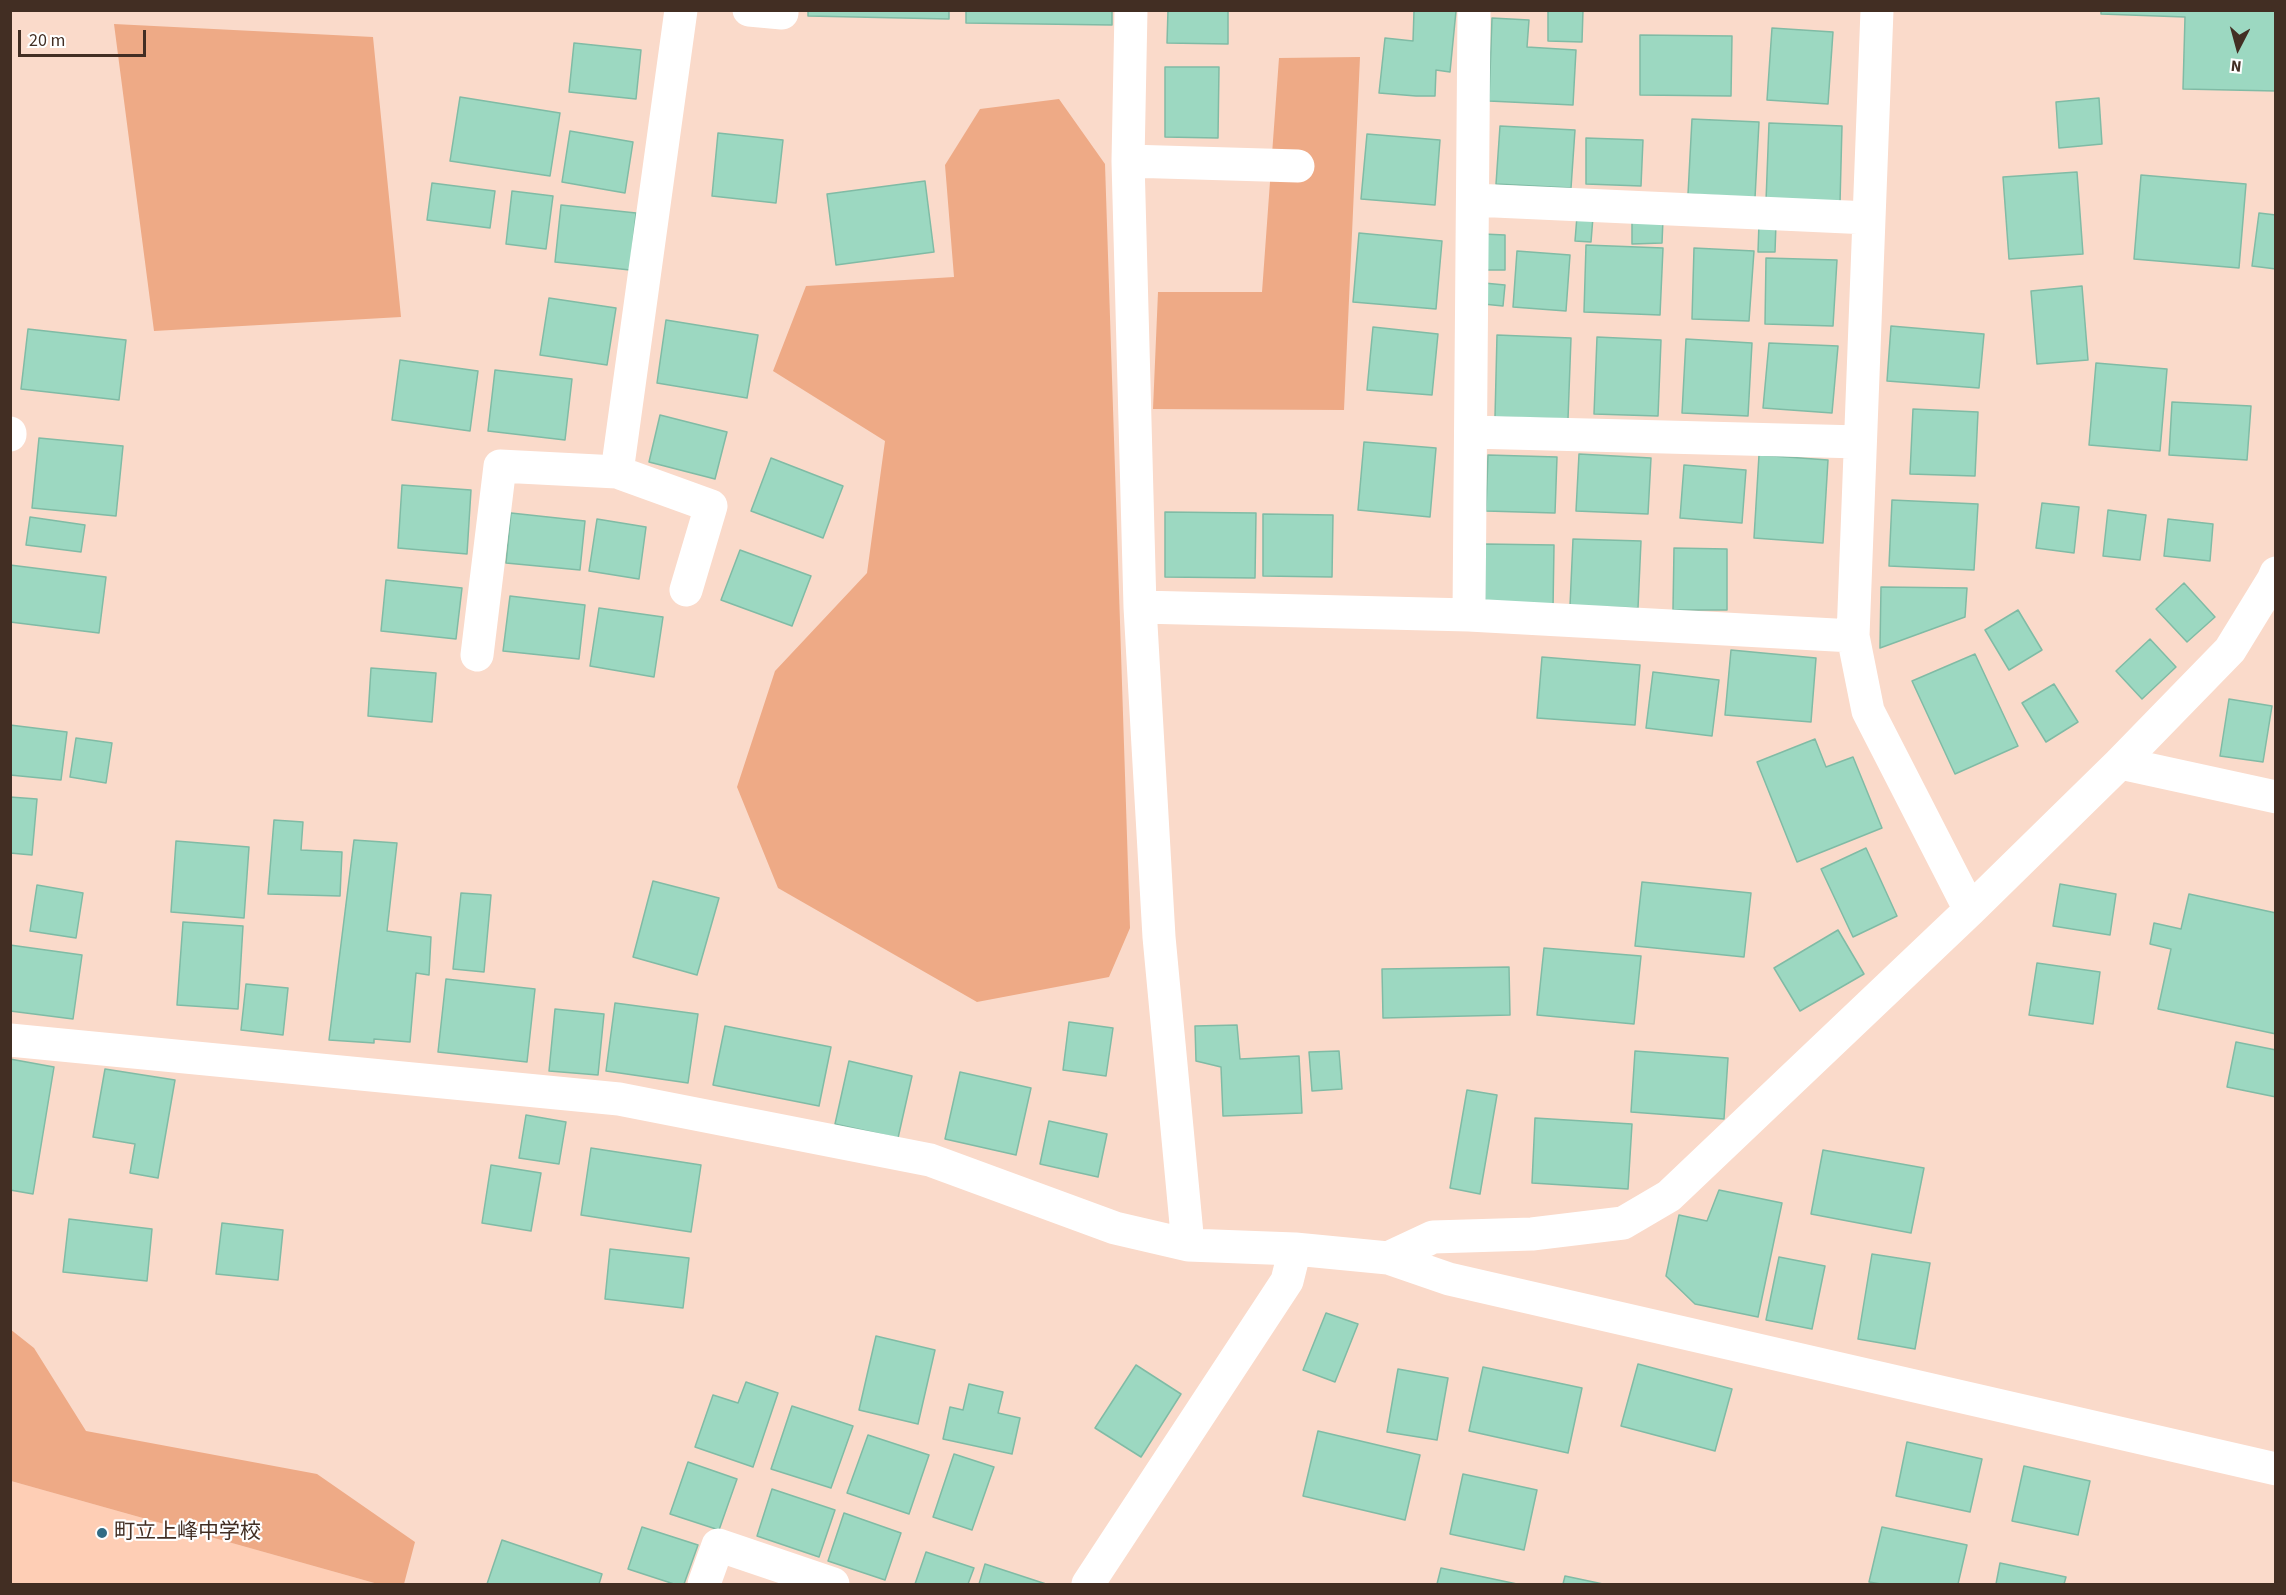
<!DOCTYPE html>
<html>
<head>
<meta charset="utf-8">
<style>
  body { margin:0 }
  #map { position:relative; width:2286px; height:1595px; overflow:hidden; background:#fadaca; font-family:"Source Sans 3",sans-serif }
  canvas { display:block }
  .frame { position:absolute; inset:0; border:12px solid #422e23; pointer-events:none }
  .north { position:absolute; left:2208px; top:18px; width:60px; height:60px; -webkit-text-stroke:4px #fff; paint-order:stroke; rotate:186deg; font-size:16px; font-weight:700; line-height:24px; text-align:center; color:#422e23 }
  .north::after { content:''; display:block; margin:auto; width:21px; height:27px; background:#422e23; clip-path:polygon(50% 0,100% 100%,50% 72%,0 100%) }
  .scale { position:absolute; left:18px; top:30px; width:128px; height:27px; box-sizing:border-box; border:3px solid #422e23; border-top:0; padding-left:8px; font-size:18px; line-height:21px; white-space:nowrap; color:#422e23; -webkit-text-stroke:4px #fff; paint-order:stroke }
</style>
</head>
<body>
<div id="map">
<canvas width="2286" height="1595"></canvas>
<div class="frame"></div>
<div class="north">N</div>
<div class="scale">20 m</div>
</div>
<script>
const c = document.querySelector('canvas').getContext('2d');
c.lineJoin = 'round';
function fill(path, color) {
  c.fillStyle = color;
  c.fill(path, 'evenodd');
}
function trace(path, color, width, dash) {
  c.strokeStyle = color;
  c.lineWidth = width;
  c.lineCap = dash ? 'butt' : 'round';
  c.setLineDash(dash || []);
  c.stroke(path);
}
function drawText(font, color, halo, rows, align = 'center') {
  c.font = font + ' "Source Sans 3","Noto Sans JP",sans-serif';
  c.lineWidth = 4.5;
  c.setLineDash([]);
  c.textBaseline = 'middle';
  c.strokeStyle = halo;
  c.fillStyle = color;
  for (const [text, x, y, turn = 0] of rows) {
    c.save();
    c.translate(x, y);
    c.rotate((+turn || 0) * Math.PI / 180);
    c.textAlign = isNaN(turn) ? turn : align;
    if (halo) c.strokeText(text, 0, 0);
    c.fillText(text, 0, 0);
    c.restore();
  }
}
fill(new Path2D(`
  M11,1481L378,1584H11Z`), '#feceb5');
fill(new Path2D(`
  M114,24L373,37L401,317L154,331Z
  M1360,57L1344,410L1153,409L1158,292H1262L1279,58Z
  M1059,99L1105,164L1130,928L1109,977L977,1002L778,888L737,787L775,671L867,573L885,441L773,371L806,286L954,277L945,165L980,109Z
  M10,1329L34,1348L86,1431L317,1474L415,1542L404,1584H378L11,1481Z`), '#eeaa86');
const building = new Path2D(`
  M808,10H949V19L808,16Z
  M966,10H1112V25L966,23Z
  M1168,10H1228V44L1167,43Z
  M1427,10L1456,11L1450,72L1436,70L1435,96H1416L1379,93L1385,38L1413,41L1414,11Z
  M1548,10H1583L1582,42L1548,41Z
  M2101,10H2276V91L2183,89L2185,17L2101,14Z
  M1492,18L1529,20L1527,47L1576,50L1573,105L1489,101Z
  M1772,28L1833,32L1828,104L1767,100Z
  M1640,35L1732,36L1731,96L1640,95Z
  M574,43L641,50L636,99L569,92Z
  M1165,67H1219L1218,138L1165,137Z
  M460,97L560,113L550,176L450,161Z
  M2099,98L2102,144L2059,148L2056,102Z
  M1692,119L1759,122L1755,198L1688,194Z
  M1769,123L1842,126L1840,203L1766,201Z
  M1500,126L1575,130L1571,188L1496,184Z
  M570,131L633,142L625,193L562,182Z
  M718,133L783,140L776,203L712,196Z
  M1367,134L1440,140L1435,205L1361,199Z
  M1586,138L1643,140L1641,186L1586,184Z
  M2077,172L2083,254L2009,259L2003,177Z
  M2141,175L2246,184L2239,268L2134,259Z
  M925,181L934,252L836,265L827,194Z
  M432,183L495,191L490,228L427,220Z
  M512,191L553,196L546,249L506,244Z
  M561,205L636,213L630,270L555,262Z
  M2259,213L2276,215V269L2252,266Z
  M1577,216L1593,217L1591,242L1575,241Z
  M1663,219L1662,243L1632,244V220Z
  M1759,223H1776L1775,252H1758Z
  M1359,233L1442,241L1436,309L1353,302Z
  M1483,234L1505,235V270H1482Z
  M1586,245L1663,248L1660,315L1584,312Z
  M1694,248L1754,251L1749,321L1692,319Z
  M1517,251L1570,255L1566,311L1513,307Z
  M1766,258L1837,260L1833,326L1765,324Z
  M1484,283L1505,285L1503,306L1483,304Z
  M2082,286L2088,360L2037,364L2031,291Z
  M549,298L616,308L607,365L540,355Z
  M666,320L758,335L747,398L657,383Z
  M1891,326L1984,334L1979,388L1887,381Z
  M1373,327L1438,334L1432,395L1367,390Z
  M28,329L126,340L119,400L21,389Z
  M1497,335L1571,338L1568,419L1495,417Z
  M1597,337L1661,340L1658,416L1594,414Z
  M1686,339L1752,343L1748,416L1682,413Z
  M1769,343L1838,346L1832,413L1763,408Z
  M400,360L478,371L470,431L392,420Z
  M2096,363L2167,369L2160,451L2089,445Z
  M495,370L572,379L565,440L488,431Z
  M2172,402L2251,406L2247,460L2169,455Z
  M1913,409L1978,412L1975,476L1910,474Z
  M660,415L727,432L715,479L649,462Z
  M39,438L123,446L116,516L32,508Z
  M1364,442L1436,448L1430,517L1358,510Z
  M1579,454L1651,458L1648,514L1576,511Z
  M1488,455L1557,457L1555,513L1486,511Z
  M1759,455L1828,460L1823,543L1754,538Z
  M771,458L843,486L823,538L751,511Z
  M1684,465L1746,470L1742,523L1680,518Z
  M402,485L471,490L467,554L398,548Z
  M1892,500L1978,504L1974,570L1889,566Z
  M2042,503L2079,507L2074,553L2036,548Z
  M2108,510L2146,515L2140,560L2103,556Z
  M1165,512L1256,513L1255,578L1165,577Z
  M511,513L585,521L580,570L506,563Z
  M1263,514L1333,515L1332,577L1263,576Z
  M30,517L85,525L81,552L26,545Z
  M597,519L646,527L639,579L589,571Z
  M2168,519L2213,524L2210,561L2164,556Z
  M1573,539L1641,541L1638,608L1570,606Z
  M1485,544L1554,545L1553,609L1485,608Z
  M1674,548L1727,549V610H1673Z
  M740,550L811,576L792,626L721,600Z
  M10,565L106,577L99,633L10,622Z
  M386,580L462,588L456,639L381,631Z
  M2184,583L2215,617L2187,642L2156,609Z
  M1881,587L1967,588L1965,617L1880,648Z
  M510,596L585,605L579,659L503,651Z
  M599,608L663,617L654,677L590,666Z
  M2018,610L2042,650L2009,670L1985,630Z
  M2150,639L2176,667L2142,699L2116,671Z
  M1731,650L1816,658L1811,722L1725,715Z
  M1975,654L2018,746L1955,774L1912,681Z
  M1542,657L1640,665L1635,725L1537,718Z
  M371,668L436,673L432,722L368,716Z
  M1653,672L1719,680L1712,736L1646,728Z
  M2054,684L2078,722L2046,742L2022,703Z
  M2229,699L2272,706L2263,762L2220,756Z
  M10,725L67,732L61,780L10,775Z
  M76,738L112,743L106,783L70,777Z
  M1815,739L1826,767L1853,757L1882,828L1797,862L1757,762Z
  M10,797L37,799L32,855L10,853Z
  M274,820L303,822L301,850L342,852L340,896L268,894Z
  M354,840L397,843L387,931L431,937L429,975L416,973L410,1042L374,1039V1043L329,1040Z
  M176,841L249,847L244,918L171,912Z
  M1866,848L1897,916L1853,937L1821,869Z
  M653,881L719,898L697,975L633,957Z
  M1642,882L1751,893L1744,957L1635,946Z
  M2060,884L2116,894L2110,935L2053,926Z
  M37,885L83,893L76,938L30,931Z
  M461,893L491,895L484,972L453,969Z
  M2189,894L2276,913V1034L2158,1009L2171,949L2150,944L2154,923L2181,929Z
  M183,922L243,926L238,1009L177,1005Z
  M1838,930L1864,974L1800,1011L1774,968Z
  M10,945L82,955L73,1019L10,1011Z
  M1544,948L1641,956L1634,1024L1537,1015Z
  M2037,963L2100,972L2093,1024L2029,1015Z
  M1509,967L1510,1015L1383,1018L1382,969Z
  M446,979L535,989L527,1062L438,1052Z
  M246,984L288,988L283,1035L241,1030Z
  M615,1003L698,1014L688,1083L606,1071Z
  M555,1009L604,1014L598,1075L549,1071Z
  M1069,1022L1113,1028L1106,1076L1063,1070Z
  M1237,1025L1240,1059L1299,1056L1302,1113L1223,1116L1221,1067L1196,1061L1195,1026Z
  M725,1026L831,1047L819,1106L713,1085Z
  M2236,1042L2276,1050V1097L2227,1087Z
  M1339,1051L1342,1089L1312,1091L1309,1052Z
  M1635,1051L1728,1058L1724,1119L1631,1112Z
  M10,1059L54,1067L33,1194L10,1190Z
  M849,1061L912,1076L898,1138L835,1124Z
  M105,1069L175,1080L158,1178L130,1173L135,1144L93,1137Z
  M960,1072L1031,1088L1016,1155L945,1139Z
  M1467,1090L1497,1095L1480,1194L1450,1188Z
  M526,1115L566,1122L559,1164L519,1158Z
  M1535,1118L1632,1124L1628,1189L1532,1183Z
  M1049,1121L1107,1134L1098,1177L1040,1164Z
  M591,1148L701,1165L691,1232L581,1215Z
  M1823,1150L1924,1168L1911,1233L1811,1214Z
  M491,1165L541,1173L531,1231L482,1223Z
  M1719,1190L1782,1203L1758,1317L1695,1304L1666,1276L1679,1215L1707,1221Z
  M69,1219L152,1229L147,1281L63,1272Z
  M222,1223L283,1230L278,1280L216,1274Z
  M610,1249L689,1258L683,1308L605,1299Z
  M1872,1254L1930,1263L1915,1349L1858,1339Z
  M1779,1257L1825,1266L1812,1329L1766,1320Z
  M1326,1313L1358,1324L1335,1382L1303,1370Z
  M876,1336L935,1350L918,1424L859,1410Z
  M1638,1364L1732,1389L1715,1451L1621,1426Z
  M1136,1365L1181,1394L1141,1457L1095,1428Z
  M1483,1367L1582,1388L1568,1453L1469,1431Z
  M1398,1369L1448,1378L1437,1440L1387,1432Z
  M746,1382L778,1393L753,1467L695,1447L713,1395L738,1403Z
  M969,1384L1003,1392L998,1413L1020,1418L1012,1454L943,1439L950,1407L963,1410Z
  M792,1406L853,1426L831,1488L771,1469Z
  M1318,1431L1420,1455L1405,1520L1303,1496Z
  M868,1435L929,1455L909,1514L847,1493Z
  M1907,1442L1982,1459L1970,1512L1896,1496Z
  M954,1454L994,1467L972,1530L933,1517Z
  M688,1462L737,1479L719,1530L670,1514Z
  M2024,1466L2090,1481L2078,1535L2012,1521Z
  M1463,1474L1537,1490L1524,1550L1450,1534Z
  M772,1489L835,1510L819,1557L757,1536Z
  M844,1513L901,1533L885,1580L828,1561Z
  M642,1527L698,1545L684,1584H674L628,1569Z
  M1882,1527L1967,1545L1958,1584H1881L1869,1582Z
  M502,1540L602,1574L599,1584H487Z
  M926,1552L974,1568L968,1584H915Z
  M2000,1563L2066,1577L2064,1584H1996Z
  M985,1564L1046,1584H979Z
  M1441,1568L1517,1584H1437Z
  M1565,1576L1603,1584H1563Z`);
fill(building, '#9cd8c1');
trace(building, '#80bba5', 1.5);
trace(new Path2D(`
  M749,10L782,13V10
  M1131,10L1128,161L1140,607L1159,937L1188,1245
  M1877,10L1853,636L1868,711L1970,910
  M1128,161L1298,166
  M1473,200L1869,218
  M1471,432L1860,442
  M10,433V435
  M617,472L681,10
  M1140,607L1469,615L1853,636
  M1469,615L1474,10
  M477,655L500,466L617,472L711,506L686,590
  M2120,763L2276,797
  M10,1040L619,1099L930,1160L1115,1228L1188,1245L1295,1249L1388,1258L1449,1279L2276,1469
  M1388,1258L1433,1237L1532,1234L1623,1223L1669,1196L1970,910L2120,763L2230,650L2273,580L2276,573
  M704,1584L718,1545L833,1584
  M1088,1584L1287,1281L1295,1249`), '#fff', 33);
for (const [x, y, r, color] of [
  [102,1533,6,"#326c85"]
]) {
  const dot = new Path2D();
  dot.arc(x, y, r, 0, 2 * Math.PI);
  c.fillStyle = color;
  c.fill(dot);
  trace(dot, '#fff', 2);
}
drawText('21px', '#422e23', '#fff', [
  ["町立上峰中学校",114,1533]
], 'left');
</script>
</body>
</html>
